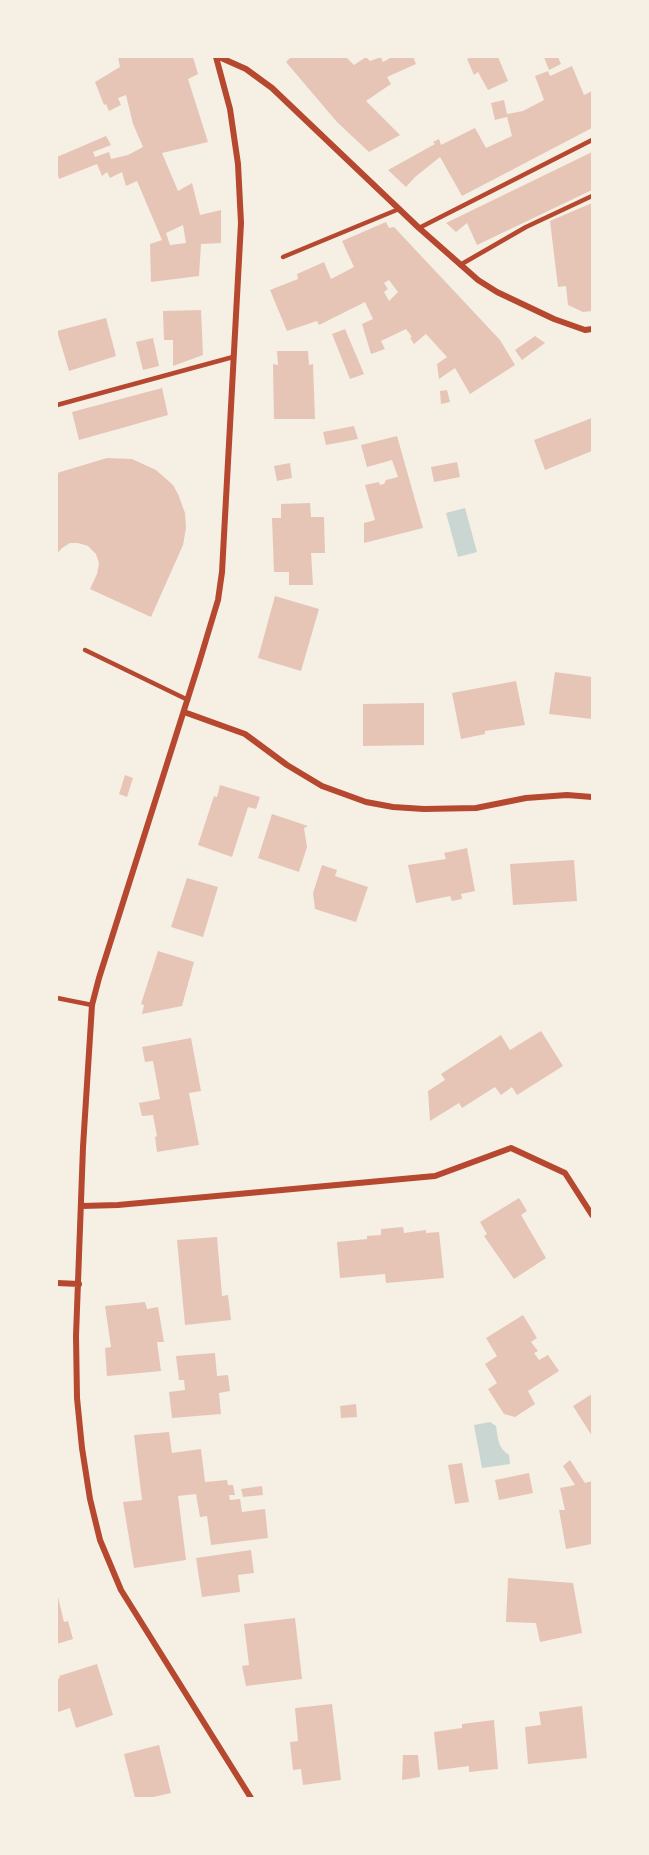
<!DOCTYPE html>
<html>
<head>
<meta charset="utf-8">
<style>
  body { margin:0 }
  #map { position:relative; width:649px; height:1855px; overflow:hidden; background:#f6efe4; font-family:"PT Sans",sans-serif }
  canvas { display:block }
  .frame { position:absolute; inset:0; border:58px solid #f6efe4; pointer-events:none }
</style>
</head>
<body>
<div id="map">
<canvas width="649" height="1855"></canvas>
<div class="frame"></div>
</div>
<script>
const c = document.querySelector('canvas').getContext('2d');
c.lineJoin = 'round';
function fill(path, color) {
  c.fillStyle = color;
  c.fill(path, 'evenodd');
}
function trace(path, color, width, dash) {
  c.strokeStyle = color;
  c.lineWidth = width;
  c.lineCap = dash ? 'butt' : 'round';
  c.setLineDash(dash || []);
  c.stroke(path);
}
fill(new Path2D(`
  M465,508L477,552L458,557L446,513Z
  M490,1422L496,1426C498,1439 498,1448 509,1455L510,1464L482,1468L474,1425Z`), '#c9d6d2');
fill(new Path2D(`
  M118,57H193L198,74L188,79L208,142L162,153L178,191L192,183L200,215L221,210V243L201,244L199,276L151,282L150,244L162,240L137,181L126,186L122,172L110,178L107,172L102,176L97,164L59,179L57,172V157L106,136L111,145L93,152L95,157L109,152L111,159L128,155L143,147L133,124L126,95L118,98L121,105L109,111L106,104L104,105L95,82L120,67ZM183,225L186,243L170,245L166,233Z
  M291,57H346L354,65L366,57L370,61L381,57L383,62L392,57H416L414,59L416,64L387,77L391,84L366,101L400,135L369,152L337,122L286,62Z
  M472,57H498L508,81L488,90L478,72L474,75L467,59Z
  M544,57H558L561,64L549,70Z
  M572,66L584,95L592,91V128L462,196L440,157L415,177L406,187L388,170L435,144L433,142L439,139L441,145L475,128L486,148L512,136L507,117L495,120L491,103L504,100L507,114L523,111L544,100L535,76L548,71L550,76Z
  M592,152V190L477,245L467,223L456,232L446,223Z
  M592,203V311L583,312L568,305L566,286L558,287L550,221Z
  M386,222L389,228L394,227L500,340L515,365L470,394L455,368L439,379L437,364L447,357L426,334L414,344L410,338L412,337L406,329L381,341L385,349L371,354L362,324L373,319L365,302L319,325L317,321L287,331L270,290L298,279L297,274L324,262L331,279L354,267L342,241ZM389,280L398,292L389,301L384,292L388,289L384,283Z
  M201,310L203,355L173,366V340H164L163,311Z
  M106,318L116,356L69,371L57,331Z
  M345,329L364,374L350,379L332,334Z
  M535,336L545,343L522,360L515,350Z
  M153,338L159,366L143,370L136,342Z
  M277,351H308L309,365L313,364L315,419H274L273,364L278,365Z
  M162,388L168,415L79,440L72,412Z
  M447,390L450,402L441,404L440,391Z
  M592,418V451L545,470L534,440Z
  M354,426L358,439L326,445L323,432Z
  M397,436L423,528L364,543V523L375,520L365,485L379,482L380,485L384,484L386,480L398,477L392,460L367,467L361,445Z
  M107,458L132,459L156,470L173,485L178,494L185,513L186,528L183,545L151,617L90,589L97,574L99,563L96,554L88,546L78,543H70L62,548L57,554V473Z
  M457,462L460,477L434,482L431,467Z
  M290,463L292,478L277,481L274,466Z
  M310,503L311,517H324L325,553H311L313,585H289V572H274L272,518H281V504Z
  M275,596L319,609L301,671L258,658Z
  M555,672L592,677V719L549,714Z
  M516,681L525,725L485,731V734L461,739L452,693Z
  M424,703V745L363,746V704Z
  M125,775L133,778L127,797L119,794Z
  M220,785L260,797L256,809L248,807L232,857L198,845L214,796L217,797Z
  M272,814L308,826L304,828L307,847L299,872L258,858Z
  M467,848L475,891L461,894L462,899L452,901L450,896L416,903L408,865L446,859L444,853Z
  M574,860L577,901L513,905L510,864Z
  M322,865L337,870L335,876L368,887L356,922L315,909L313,893Z
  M187,878L218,887L203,937L171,927Z
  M158,951L194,962L182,1006L142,1014L144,1005L141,1004Z
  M541,1031L563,1066L517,1095L512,1087L501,1095L495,1087L462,1108L459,1103L430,1121L428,1091L445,1080L441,1074L501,1035L510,1050Z
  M191,1038L201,1091L189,1093L199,1145L157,1152L155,1137L157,1136L153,1115L142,1116L139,1103L160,1099L153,1061L145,1062L142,1047Z
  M519,1198L527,1211L521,1215L546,1258L514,1279L484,1236L487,1234L480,1222Z
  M403,1227L404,1233L426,1230V1233L439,1232L444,1278L386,1283L385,1274L340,1278L337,1242L367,1239V1236L381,1235V1229Z
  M217,1237L222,1296L228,1295L231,1320L185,1325L177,1240Z
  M145,1302L147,1309L158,1307L164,1342H157L161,1371L107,1376L105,1348L111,1347L105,1306Z
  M523,1315L537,1338L531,1342L538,1351L534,1353L539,1360L548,1355L559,1371L528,1391L535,1404L515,1417L504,1414L488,1389L497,1383L485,1364L497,1356L486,1338Z
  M215,1353L217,1376L228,1375L230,1391L219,1393L221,1414L172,1418L169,1392L185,1390L184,1380H179L176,1356Z
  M592,1394V1436L573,1406Z
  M356,1404L357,1417L341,1418L340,1406Z
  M169,1432L172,1453L201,1449L205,1482L227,1480L228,1485H233L235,1495H229L230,1500L240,1499L242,1512L265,1509L268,1538L211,1545L207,1516L200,1517L196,1494L178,1496L186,1560L134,1568L123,1502L142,1500L134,1435Z
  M570,1460L585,1483L592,1481V1544L566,1549L559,1510H565L560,1488L575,1485L563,1466Z
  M462,1463L469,1502L455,1504L448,1465Z
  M529,1473L533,1493L499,1500L495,1480Z
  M262,1486L263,1495L243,1497L241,1489Z
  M251,1550L254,1573L238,1575L240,1592L202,1597L196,1558Z
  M508,1578L573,1583L582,1633L540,1642L536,1623L506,1622Z
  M58,1597L64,1622L68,1621L73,1639L57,1644Z
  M295,1618L302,1679L246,1686L242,1666L249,1665L244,1624Z
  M97,1664L113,1715L76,1728L70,1708L58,1712L57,1679L60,1678L59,1676Z
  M332,1704L341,1780L303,1785L301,1769L293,1770L290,1742L298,1741L295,1708Z
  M582,1706L587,1758L528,1764L525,1727L541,1725L539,1712Z
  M494,1720L498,1769L469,1772V1766L438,1770L434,1732L462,1728V1724Z
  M159,1745L171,1793L149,1798H135L124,1754Z
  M403,1755H418L420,1777L402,1780Z`), '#e6c5b7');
trace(new Path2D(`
  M419,228L592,140
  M283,257L399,209
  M460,265L526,227L592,196
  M57,405L233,357
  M85,650L188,700
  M57,998L92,1005`), '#b5482f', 4.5);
trace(new Path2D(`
  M216,57L230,109L238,164L241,223L222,572L218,600L199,663L99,978L92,1005L83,1147L76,1336L77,1398L82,1448L90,1499L100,1540L121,1590L251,1798
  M219,57L246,69L272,88L419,228L478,280L497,292L554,319L585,330L592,329
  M184,712L245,734L287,765L322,786L366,802L393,807L424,809L476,808L526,798L567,795L592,797
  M82,1206L118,1205L435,1176L511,1148L565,1173L592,1215
  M57,1283L79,1284`), '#b5482f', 6);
</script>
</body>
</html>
